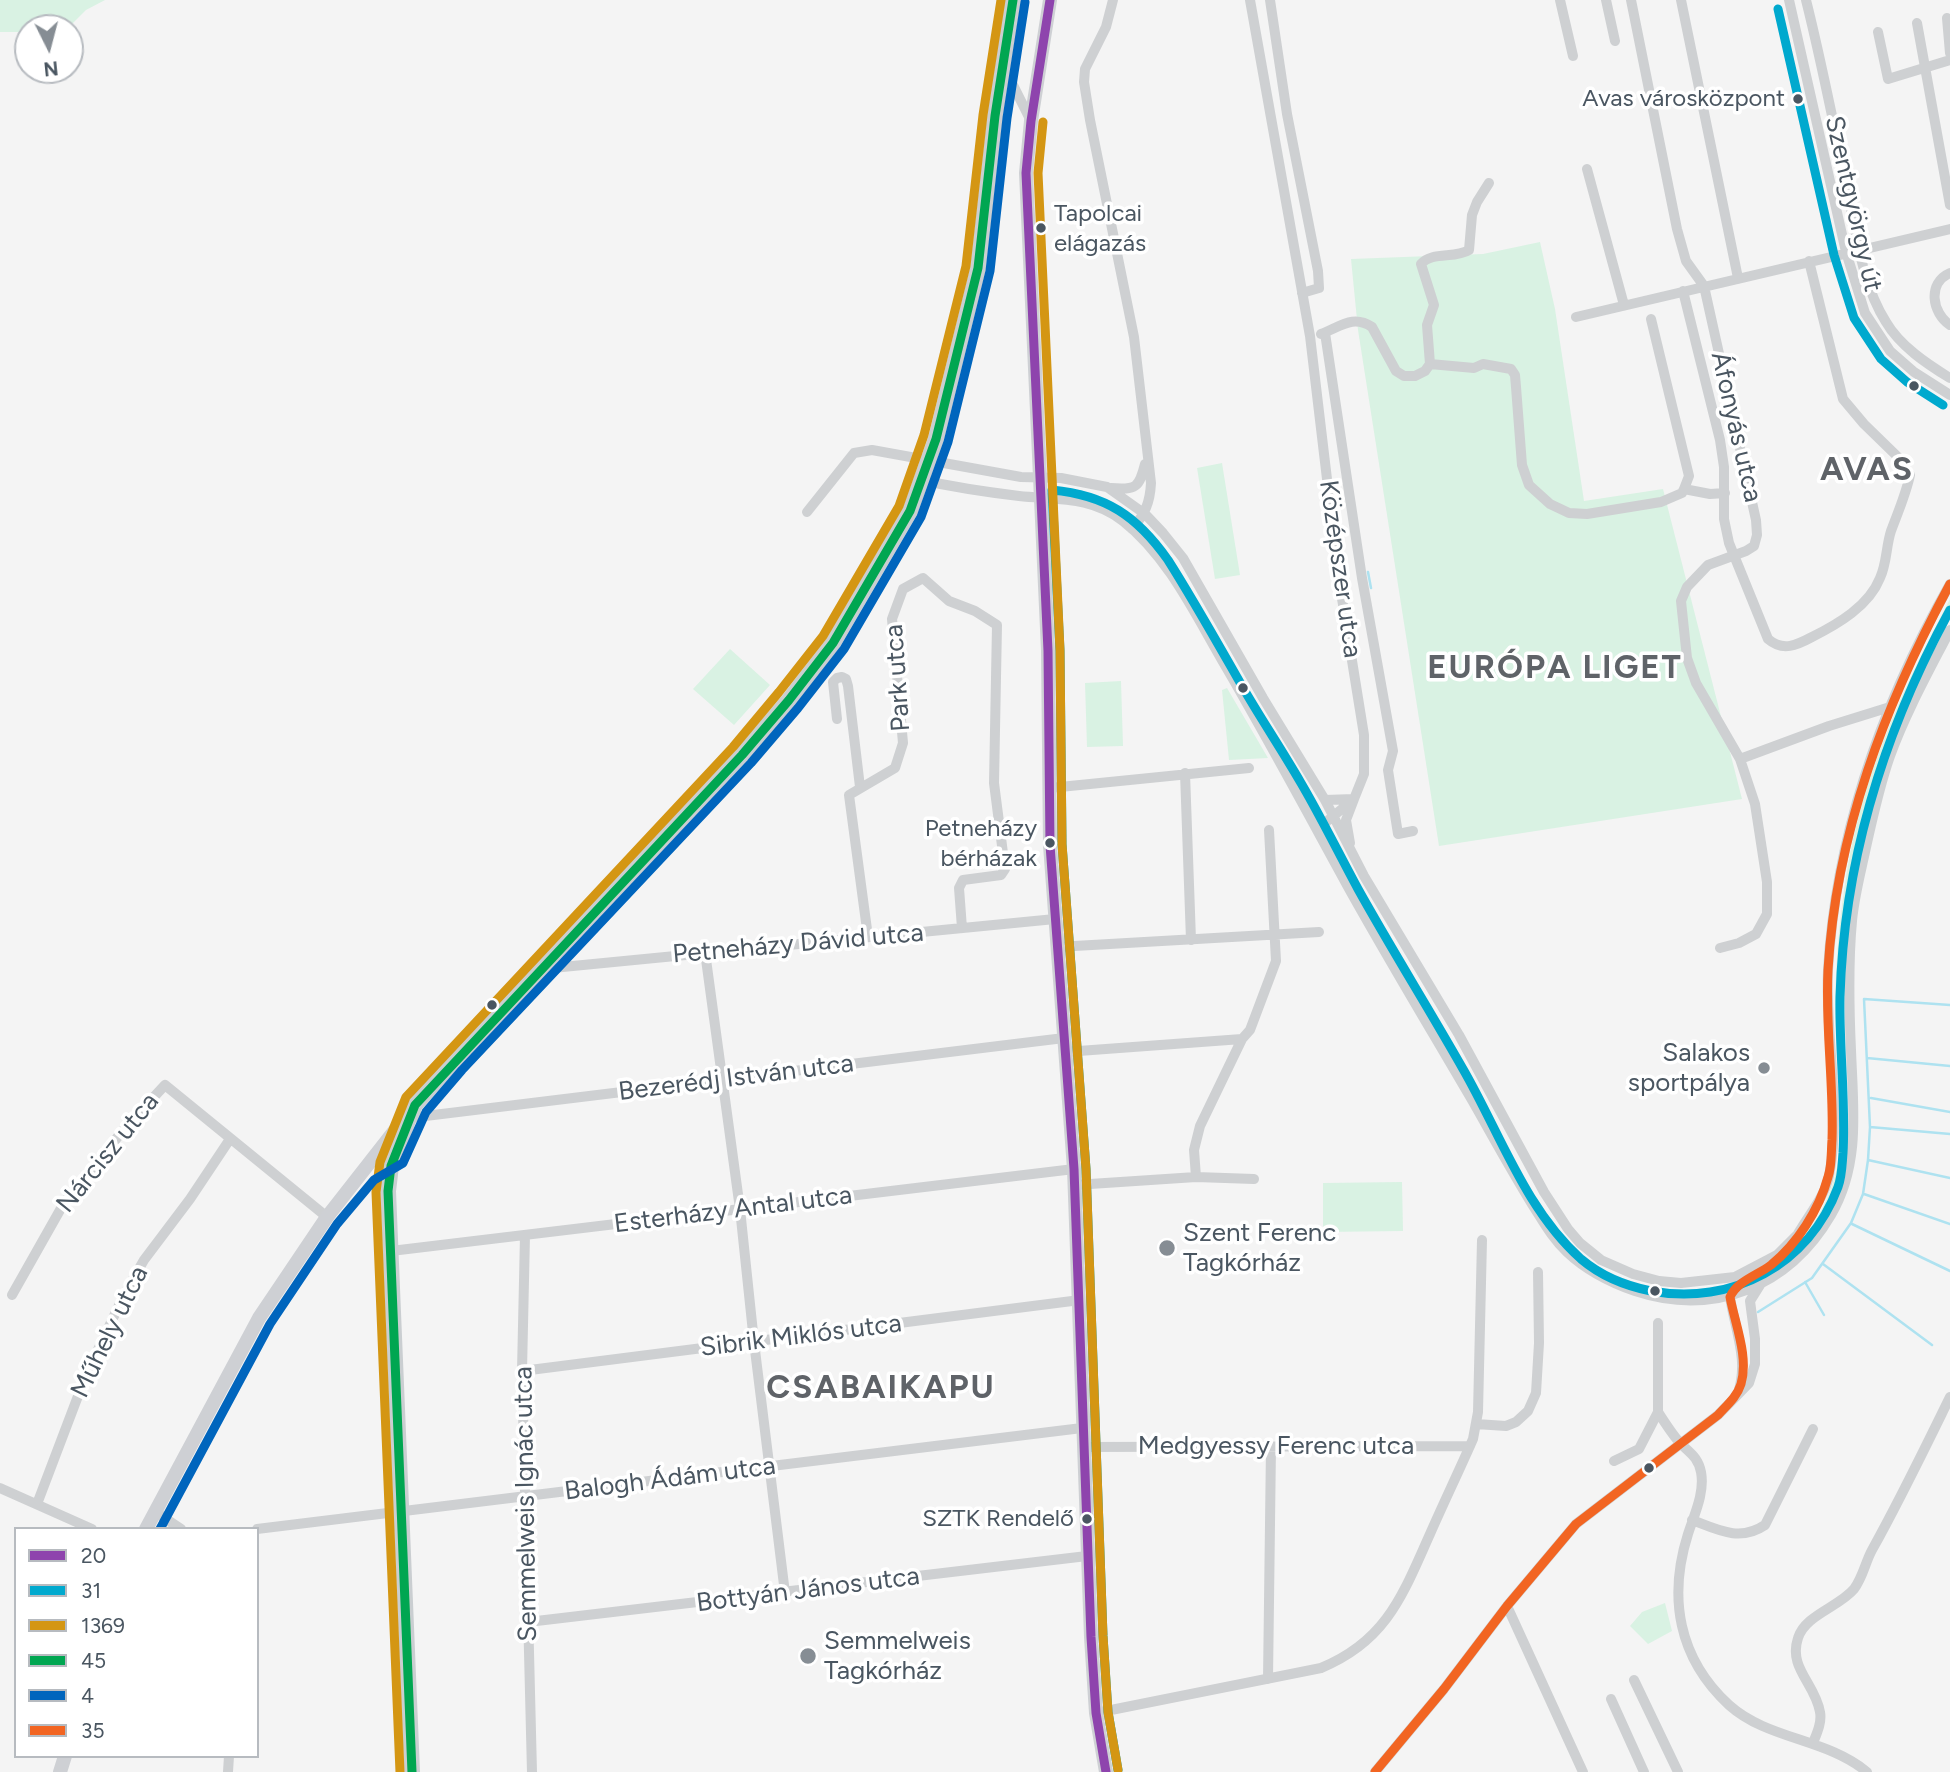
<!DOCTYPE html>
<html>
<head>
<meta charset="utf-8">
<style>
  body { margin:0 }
  #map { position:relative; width:1950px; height:1772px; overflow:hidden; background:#f4f4f4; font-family:Figtree,sans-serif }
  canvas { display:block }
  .legend { position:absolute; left:14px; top:1527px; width:245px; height:231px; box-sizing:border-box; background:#fff; border:2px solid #b7bbc0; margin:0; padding:9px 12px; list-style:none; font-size:21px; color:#4a5661 }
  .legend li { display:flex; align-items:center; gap:14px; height:35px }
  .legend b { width:35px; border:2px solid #b7bbc0 }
  .north { position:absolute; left:14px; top:14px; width:70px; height:70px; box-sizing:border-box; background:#fff; border:2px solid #b7bbc0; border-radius:50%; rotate:174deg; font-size:19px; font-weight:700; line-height:28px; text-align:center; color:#4a5661 }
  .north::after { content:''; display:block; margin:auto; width:24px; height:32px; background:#868d94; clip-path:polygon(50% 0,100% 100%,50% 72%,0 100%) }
</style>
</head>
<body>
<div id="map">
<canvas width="1950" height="1772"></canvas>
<ul class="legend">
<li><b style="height:9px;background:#8e44ad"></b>20</li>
<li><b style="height:9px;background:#00a9ce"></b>31</li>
<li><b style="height:9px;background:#d49613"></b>1369</li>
<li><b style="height:9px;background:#00a651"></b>45</li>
<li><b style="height:9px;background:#0065bd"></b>4</li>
<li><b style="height:9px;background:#f26522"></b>35</li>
</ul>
<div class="north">N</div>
</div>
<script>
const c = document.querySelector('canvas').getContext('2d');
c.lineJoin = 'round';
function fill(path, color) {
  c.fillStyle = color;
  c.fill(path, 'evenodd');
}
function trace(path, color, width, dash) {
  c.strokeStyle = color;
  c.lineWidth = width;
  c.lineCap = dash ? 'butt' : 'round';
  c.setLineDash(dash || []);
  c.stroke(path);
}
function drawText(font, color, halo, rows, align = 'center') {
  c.font = font + ' Figtree,sans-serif';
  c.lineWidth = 7;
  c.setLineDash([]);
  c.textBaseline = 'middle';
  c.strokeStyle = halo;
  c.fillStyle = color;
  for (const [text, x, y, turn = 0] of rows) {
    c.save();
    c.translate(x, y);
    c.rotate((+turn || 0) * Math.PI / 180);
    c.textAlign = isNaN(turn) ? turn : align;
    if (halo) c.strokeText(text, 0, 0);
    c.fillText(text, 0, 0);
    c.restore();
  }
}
fill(new Path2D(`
  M0,0H105L86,10L68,28H28V32H0Z
  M1540,242L1555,309L1584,501L1663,489L1742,799L1439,846L1358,330L1351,259L1483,254Z
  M1222,463L1240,575L1215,579L1197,468Z
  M1950,599V616L1920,677L1875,792L1854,871L1845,935L1843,980L1841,1019L1846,1139C1845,1200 1809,1248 1758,1280L1757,1278C1800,1251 1833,1206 1839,1155C1845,1104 1835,1052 1835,1001C1836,952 1841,902 1850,854C1868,763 1907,680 1950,599Z
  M730,649L770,685L734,725L693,689Z
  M1121,681L1123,746L1087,747L1085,683Z
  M1227,688L1268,758L1229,760L1222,690Z
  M1402,1182L1403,1231L1323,1232V1183Z
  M1665,1603L1672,1631L1648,1644L1630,1626L1642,1612Z`), '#d9f2e3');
trace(new Path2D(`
  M1368,572L1371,588
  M1867,1058L1950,1066
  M1871,1098L1950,1112
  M1870,1127L1950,1134
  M1868,1160L1950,1178
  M1864,1194L1950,1224
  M1852,1224L1950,1271
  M1823,1264L1932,1345
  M1805,1282L1824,1315
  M1758,1312L1812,1278L1851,1223L1863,1194L1868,1160L1870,1127L1864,999L1950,1005`), '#aee2f0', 2.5);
trace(new Path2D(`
  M1113,0L1106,27L1085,69L1084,82L1090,120L1134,337L1151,483C1150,503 1145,514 1132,529
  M1250,0L1310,336L1339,580L1364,735V774L1354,799L1320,827
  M1270,0L1287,114L1318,271L1319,288L1302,293
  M1560,0L1573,56
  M1606,0L1615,41
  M1631,0L1677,229L1686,261L1704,286L1756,520L1757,535L1754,546L1746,551L1708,565L1687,587L1681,601L1687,658L1696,683L1740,759L1755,804L1767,882V914L1756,934L1739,943L1720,948
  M1681,0L1738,278
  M1789,0L1846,252L1865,313L1890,351L1914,372L1950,395
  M1806,0C1822,64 1835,129 1848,194C1857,237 1862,284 1886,322C1900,346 1927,364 1950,378
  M1947,18L1950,53
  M1917,23L1950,205
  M1878,32L1888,79L1950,60
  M1004,67L1031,121
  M1587,169L1624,305
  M1950,273C1927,283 1932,313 1950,325
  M1683,291L1720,440L1724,467V519L1729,543L1768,639C1783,652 1797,645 1812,637C1838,624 1869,606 1880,578C1887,563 1886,546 1891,531C1898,512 1906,494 1910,475L1901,460L1864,424L1843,399L1809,261
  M1576,317L1950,229
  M1651,319L1689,476L1684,489L1710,494L1725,493
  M1325,333L1362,578L1393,751L1388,770L1398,834L1413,831
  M1321,334C1340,327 1353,314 1372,327L1396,371L1404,376H1415L1425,371L1430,364L1427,325L1434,305L1421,264C1432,251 1455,259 1469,250L1472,215L1477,202L1489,183
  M1430,364L1474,368L1483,364L1511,369L1515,375L1516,387L1522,465L1529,485L1550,504L1569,513L1587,514L1661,502L1682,493L1684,489
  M921,480C953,487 986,492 1019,496C1057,500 1091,496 1123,521C1169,557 1197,618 1226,667C1268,739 1307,812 1347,885C1387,957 1430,1028 1472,1100C1492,1135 1511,1170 1532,1204C1543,1221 1552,1238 1567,1252C1587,1271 1609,1282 1635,1291C1714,1317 1789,1287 1831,1215C1861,1164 1853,1107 1851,1050C1849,1007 1848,964 1852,921C1854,898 1860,875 1865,852C1872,820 1879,787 1890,756C1906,712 1929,671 1950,630
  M1111,488C1136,490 1139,488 1145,464
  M807,512L854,453L872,450L1021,477L1061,478L1107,487L1145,514L1163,533L1183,558L1263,698L1325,800L1364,876L1459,1035L1544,1192L1568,1229L1580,1243L1601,1260L1633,1274L1659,1281L1681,1283L1735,1277L1777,1255L1796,1236
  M837,719L833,682L837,678L842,677L846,679L848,686L860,787
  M1740,759L1829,726L1890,707
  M1185,773L1191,940
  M1050,788L1249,768
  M1325,800L1354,799L1346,820L1350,843
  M868,937L849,795L895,768L903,743L892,619L903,589L923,578L949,601L975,611L997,625L994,783L1005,869L1001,875L963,880L959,888L962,928
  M1057,947L1319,932
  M705,952L740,1209L754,1342L785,1593
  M542,969L1055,919
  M1065,1052L1242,1039
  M409,1118L1064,1038
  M1196,1177L1194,1150L1200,1126L1242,1039L1250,1030L1276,961L1269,830
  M1075,1185L1196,1177L1254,1179
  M525,1235L522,1371L532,1772
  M1794,1241C1804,1220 1824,1200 1829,1176C1842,1109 1825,1038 1828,970C1836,831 1882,704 1950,584
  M391,1251L1074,1169
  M12,1295L64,1203L125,1128L165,1085L327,1217
  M522,1371L1080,1300
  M1738,1393C1749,1360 1735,1330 1730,1297L1733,1290L1756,1274
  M1658,1412C1665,1423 1672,1434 1680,1443C1690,1453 1698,1457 1701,1472C1705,1493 1694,1515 1688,1534C1668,1597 1678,1658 1729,1705C1768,1740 1826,1738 1867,1772
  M1476,1424L1506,1426L1516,1422L1528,1411L1536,1393L1539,1343L1538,1272
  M1083,1447L1470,1446
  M1614,1461L1639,1449L1658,1412V1323
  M0,1488L92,1529
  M37,1504L86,1375L124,1295L144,1260L190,1199L230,1139
  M157,1513L181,1529
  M1692,1520C1718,1530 1740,1542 1765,1525L1813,1429
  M257,1529L1082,1428
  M1507,1606L1583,1772
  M528,1622L1087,1556
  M1268,1679L1271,1446
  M1634,1680L1678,1772
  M1611,1699L1644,1772
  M1096,1713L1321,1668C1387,1641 1403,1594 1430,1534C1444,1502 1459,1471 1473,1439L1478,1412L1482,1240
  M1813,1743C1817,1733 1822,1722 1820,1712C1815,1683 1788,1668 1798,1638C1805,1615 1839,1607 1854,1589C1863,1577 1865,1563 1872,1550C1900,1500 1925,1448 1950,1397
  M228,1772L229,1756
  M1375,1772L1444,1689L1507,1606L1576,1524L1718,1415L1749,1383L1755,1364V1339L1750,1301L1760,1285`), '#ced0d2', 10);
trace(new Path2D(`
  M1050,0L1031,121L1026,173L1048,651L1050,845L1074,1169L1091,1637L1096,1713L1106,1772
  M146,1529L259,1318L327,1217L410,1111
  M60,1772L65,1756`), '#ced0d4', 14);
trace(new Path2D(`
  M412,1772L388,1191L391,1166L409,1118L415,1105L453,1062L742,755L789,700L833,643L910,511L936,439L978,268L995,116L1013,0`), '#caced1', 16);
trace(new Path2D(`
  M1050,0L1031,121L1026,173L1048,651L1050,845L1074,1169L1091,1637L1096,1713L1106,1772`), '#8e44ad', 9);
trace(new Path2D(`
  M1778,9L1834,255L1854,318L1881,359L1907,382L1943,405
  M1118,1770L1108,1712L1103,1636L1086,1169L1062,844L1060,651L1052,490C1106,495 1137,516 1168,560C1194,601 1218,644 1242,686C1261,719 1282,750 1301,783C1321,817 1339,854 1358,889C1392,950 1429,1009 1463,1069C1500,1133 1525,1209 1581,1259C1601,1276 1626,1286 1651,1291C1732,1306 1809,1265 1838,1187C1842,1176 1842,1165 1843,1153C1846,1101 1839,1049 1840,997C1844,858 1884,731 1950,610`), '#00a9ce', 9);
trace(new Path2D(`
  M1043,122L1038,173L1060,650L1062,844L1086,1169L1103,1636L1108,1712L1118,1770
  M400,1772L376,1192L380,1162L406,1097L733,747L779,692L823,636L899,506L924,435L966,266L983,115L1001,0`), '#d49613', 9);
trace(new Path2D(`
  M412,1772L388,1191L391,1166L415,1105L742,755L789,700L833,643L910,511L936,439L978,268L995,116L1013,0`), '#00a651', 9);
trace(new Path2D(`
  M160,1529L270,1324L337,1224L374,1180L403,1163L426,1112L462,1070L751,763L798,708L844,649L921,517L948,442L990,271L1007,118L1025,2`), '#0065bd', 9);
trace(new Path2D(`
  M1375,1772L1444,1689L1507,1606L1576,1524L1718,1415C1726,1406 1737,1397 1741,1384C1749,1357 1735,1324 1730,1297C1737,1281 1758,1275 1771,1265C1797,1244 1819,1210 1828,1177C1832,1166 1831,1152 1832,1140C1834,1084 1825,1027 1828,970C1836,832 1885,705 1950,584`), '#f26522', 9);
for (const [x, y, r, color] of [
  [1798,99,6,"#4a5661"],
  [1041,228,6,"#4a5661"],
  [1914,386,6,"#4a5661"],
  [1243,688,6,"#4a5661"],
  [1050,843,6,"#4a5661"],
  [492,1005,6,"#4a5661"],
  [1764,1068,7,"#868d94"],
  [1167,1248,9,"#868d94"],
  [1655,1291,6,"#4a5661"],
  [1649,1468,6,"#4a5661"],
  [1087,1519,6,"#4a5661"],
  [808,1656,9,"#868d94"]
]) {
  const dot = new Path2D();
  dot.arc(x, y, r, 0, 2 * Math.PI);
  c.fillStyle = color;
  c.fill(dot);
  trace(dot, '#fff', 2.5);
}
drawText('24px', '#4a5661', '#fff', [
  ["Avas városközpont",1785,99],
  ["Tapolcai",1054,214,"left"],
  ["elágazás",1054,244,"left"],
  ["Petneházy",1037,829],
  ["bérházak",1037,859],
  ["SZTK Rendelő",1074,1519]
], 'right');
drawText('26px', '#4a5661', '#fff', [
  ["Szentgyörgy út",1853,204,77],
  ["Áfonyás utca",1736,427,77],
  ["Középszer utca",1340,569,82],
  ["Park utca",898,678,-94],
  ["Petneházy Dávid utca",798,944,-5],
  ["Bezerédj István utca",736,1078,-7],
  ["Nárcisz utca",108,1153,-51],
  ["Esterházy Antal utca",733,1210,-7],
  ["Műhely utca",110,1332,-64],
  ["Sibrik Miklós utca",801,1336,-7],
  ["Medgyessy Ferenc utca",1276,1446],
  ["Balogh Ádám utca",670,1479,-7],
  ["Semmelweis Ignác utca",526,1504,-91],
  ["Bottyán János utca",808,1590,-7]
]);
drawText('26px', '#4a5661', '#fff', [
  ["Salakos",1750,1053,"right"],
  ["sportpálya",1750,1083,"right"],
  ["Szent Ferenc",1183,1233],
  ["Tagkórház",1183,1263],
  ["Semmelweis",824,1641],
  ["Tagkórház",824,1671]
], 'left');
c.letterSpacing = '2px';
drawText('bold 33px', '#5f6368', '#fff', [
  ["AVAS",1867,470],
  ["EURÓPA LIGET",1555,668],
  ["CSABAIKAPU",881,1388]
]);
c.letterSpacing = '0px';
</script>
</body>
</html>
